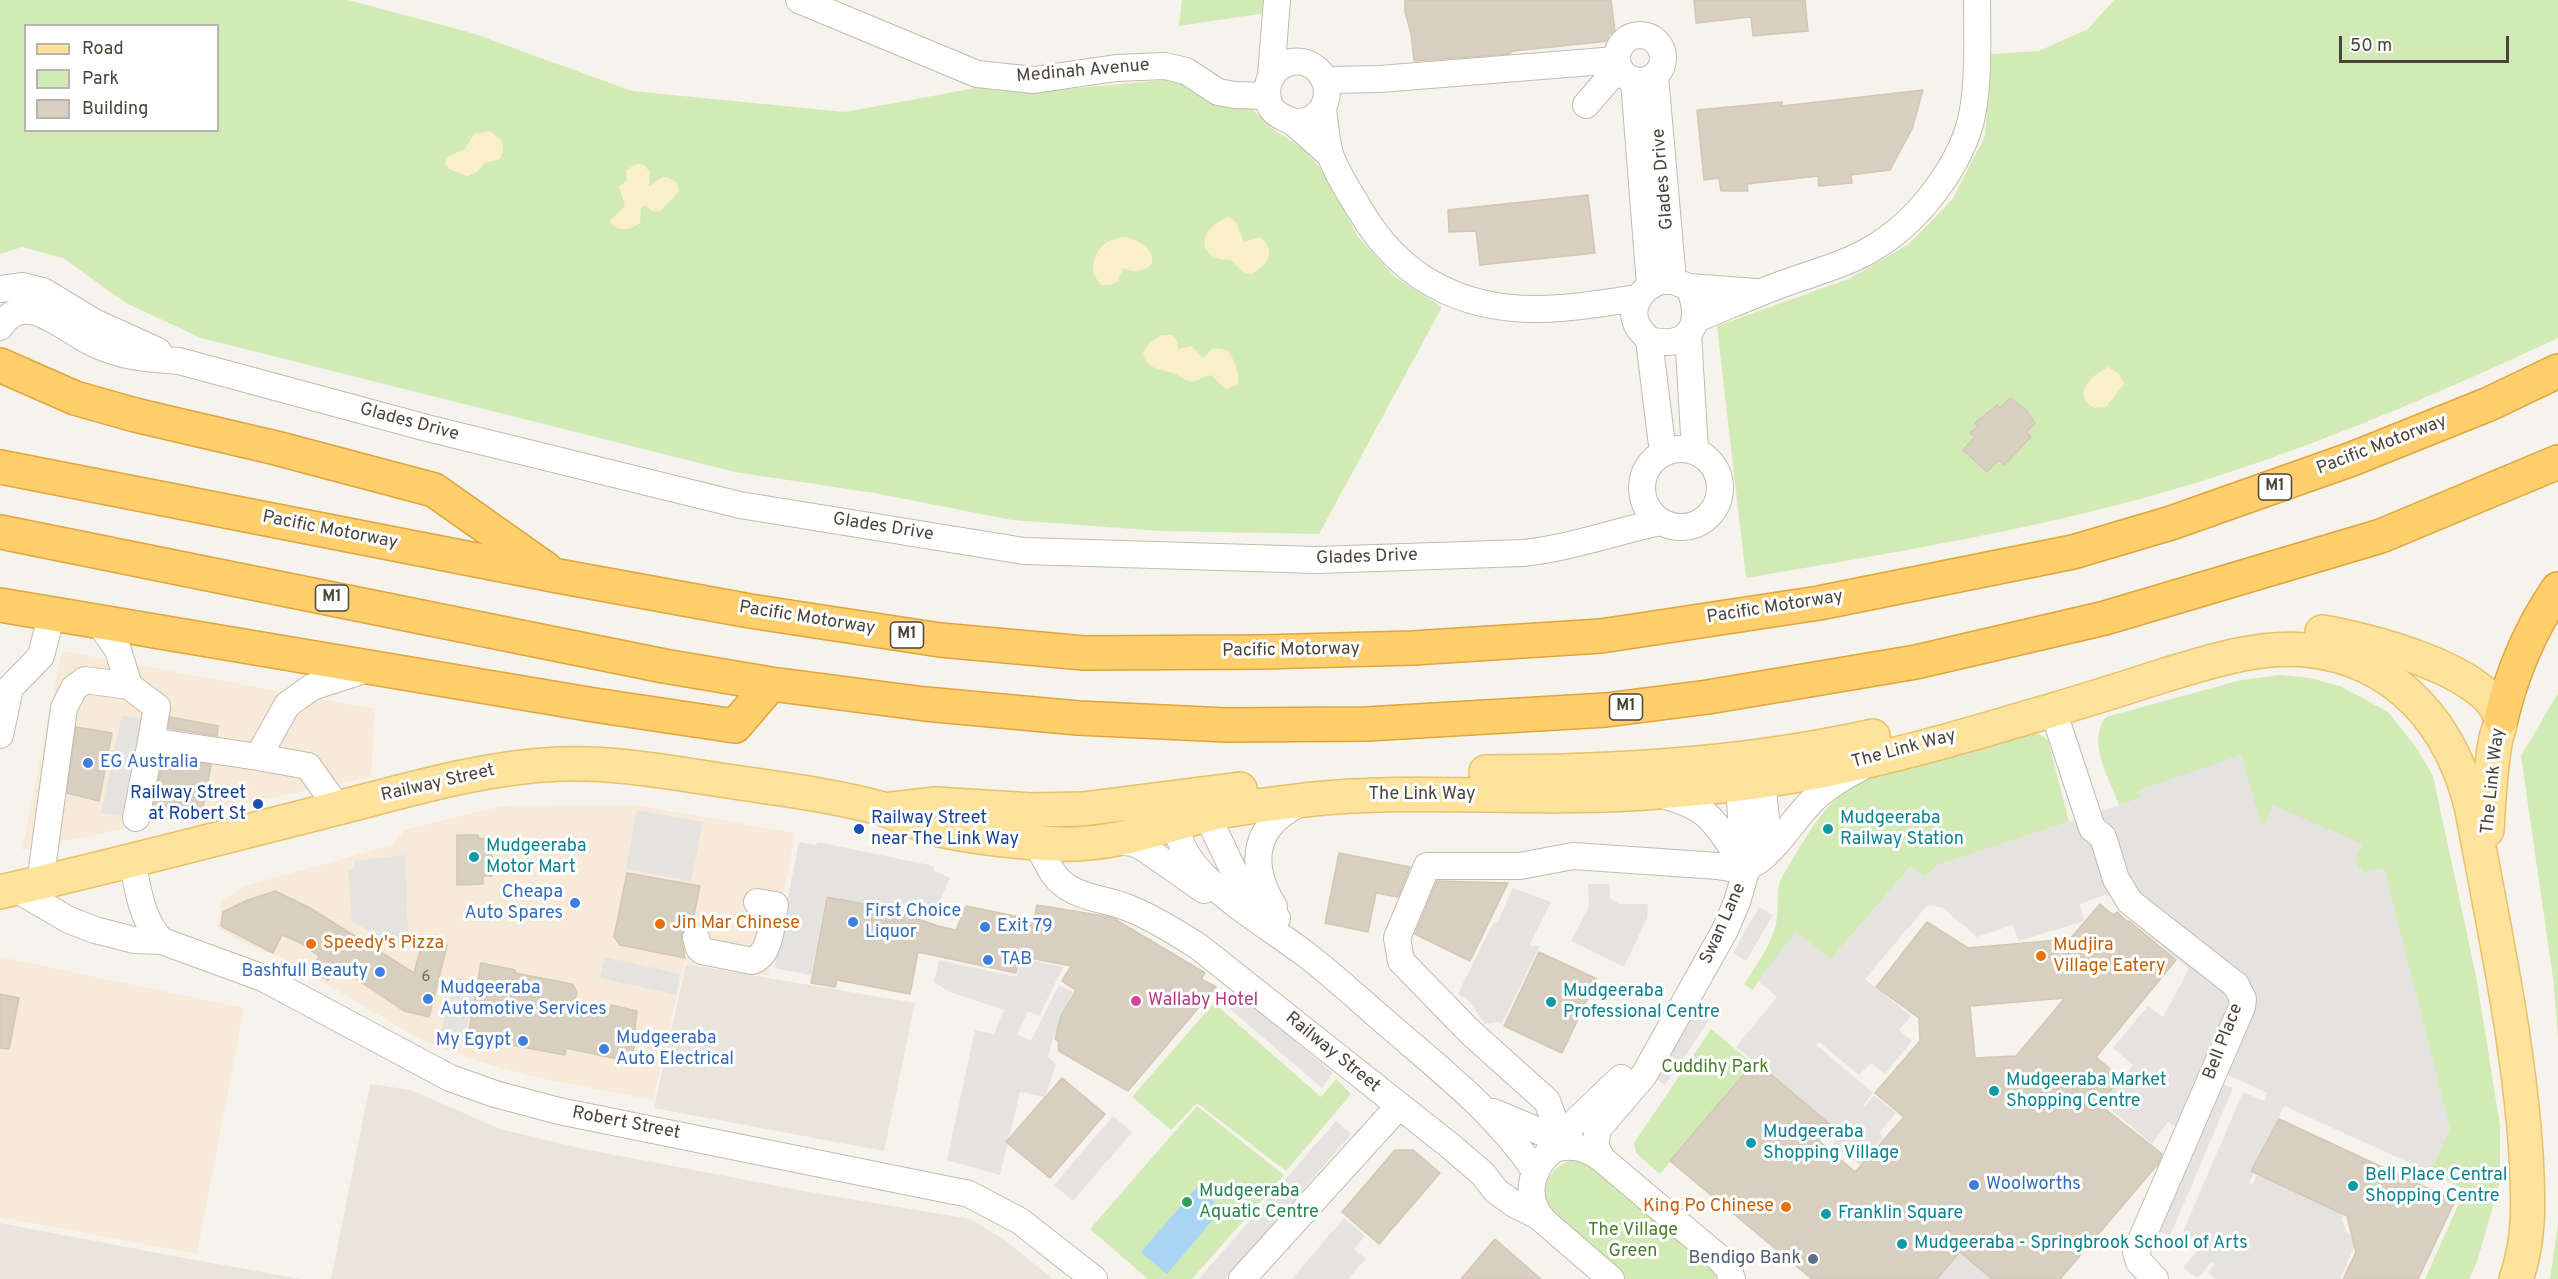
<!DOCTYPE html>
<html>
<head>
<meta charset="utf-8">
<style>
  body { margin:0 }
  #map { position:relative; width:2558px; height:1279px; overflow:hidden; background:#f6f3ec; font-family:Overpass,sans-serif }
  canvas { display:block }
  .legend { position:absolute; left:24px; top:24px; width:195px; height:108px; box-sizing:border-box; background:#fff; border:2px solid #b7b4b0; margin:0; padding:8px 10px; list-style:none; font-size:18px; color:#4b4439 }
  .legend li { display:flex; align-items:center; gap:12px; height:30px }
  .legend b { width:30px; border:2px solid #b7b4b0 }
  .scale { position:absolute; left:2339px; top:36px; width:170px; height:27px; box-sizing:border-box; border:3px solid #4b4439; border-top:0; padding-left:8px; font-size:18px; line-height:21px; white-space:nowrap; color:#4b4439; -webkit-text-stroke:4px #fff; paint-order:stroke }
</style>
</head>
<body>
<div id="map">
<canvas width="2558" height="1279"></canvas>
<ul class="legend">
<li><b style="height:8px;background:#ffe39c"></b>Road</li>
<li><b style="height:16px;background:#d2eab5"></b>Park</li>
<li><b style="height:16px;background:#d8cfc1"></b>Building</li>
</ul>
<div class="scale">50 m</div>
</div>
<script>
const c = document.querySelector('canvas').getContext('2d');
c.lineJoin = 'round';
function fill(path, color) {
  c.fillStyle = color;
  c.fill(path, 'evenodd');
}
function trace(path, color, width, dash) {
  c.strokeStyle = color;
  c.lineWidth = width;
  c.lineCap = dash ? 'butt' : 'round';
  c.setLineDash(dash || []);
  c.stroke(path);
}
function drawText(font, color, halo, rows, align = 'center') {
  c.font = font + ' Overpass,sans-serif';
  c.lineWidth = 6;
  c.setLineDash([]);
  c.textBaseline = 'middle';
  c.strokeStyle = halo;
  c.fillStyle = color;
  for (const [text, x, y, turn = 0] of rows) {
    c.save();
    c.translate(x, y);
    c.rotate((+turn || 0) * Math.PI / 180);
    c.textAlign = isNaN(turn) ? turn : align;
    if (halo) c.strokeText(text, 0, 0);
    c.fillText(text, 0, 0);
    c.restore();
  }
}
fill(new Path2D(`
  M686,964L915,1003L884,1151L654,1108Z
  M370,1084L411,1090L500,1129L584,1149L809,1192L970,1219L1002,1238L1053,1279H331Z
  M0,1223L179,1257L300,1279H0Z`), '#eae5da');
fill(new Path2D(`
  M62,651L375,709L371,777L22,850Z
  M635,805L795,833L769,976L685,962L653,1100L530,1076L467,1058L421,1040L284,959L248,945L217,927L222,902L245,886L392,845L405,830L502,806Z
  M0,957L244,1008L197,1254L0,1217Z`), '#f7ead8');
fill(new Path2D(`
  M0,0H348L472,33L632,91L845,112L976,88L1033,92L1177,79L1204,98L1252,109L1274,130L1305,150L1326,175L1358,237L1395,277L1442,307L1319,534L1162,531L1012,520L874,493L735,472L201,338L126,303L63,258L22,247L0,254ZM26,26H218V130H26Z
  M1182,0H1265V13L1179,26Z
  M2114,0H2558V338C2451,388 2342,435 2230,472C2073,524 1909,550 1746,578L1717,326L1851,278L1909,244L1952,200L1985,136L1991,54L2039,51L2088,29Z
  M2280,675L2310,678L2340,686L2388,712L2418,750L2433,776L2476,976L2500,1125V1182L2477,1262L2469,1279H2425L2465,1190L2430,1172L2450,1127L2364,873L2354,862L2362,844L2273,806L2266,824L2260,825L2138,791L2142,798L2119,805C2110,780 2086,741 2106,717L2241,680Z
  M2558,693V1037L2553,978L2521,756Z
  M2024,732L2039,734L2048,740L2069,822L1938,865L1925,877L1911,866L1831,959L1758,981L1753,990L1744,984C1756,966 1771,945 1776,924C1779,910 1776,895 1780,881C1796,854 1814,819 1838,797C1881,760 1969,746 2024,732Z
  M1214,1003L1321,1097L1336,1079L1351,1094L1286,1171L1197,1103L1171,1130L1132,1097Z
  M1711,1029L1752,1063L1660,1174L1636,1153L1634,1143Z
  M1197,1106L1284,1175L1192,1279H1148L1090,1229Z
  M1572,1159H1582L1595,1166L1717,1273L1718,1279H1623L1548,1215L1543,1188L1546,1181L1555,1169Z
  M2558,1224V1279H2550Z`), '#d2eab5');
fill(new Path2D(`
  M490,131L502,141L503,151L500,159L485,163L477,172L467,176L449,169L445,163L446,157L465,149L474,134Z
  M638,163L644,165L650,172L649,186C661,181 662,170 677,183L679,191L662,210L654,212L644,205L641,208L640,223C631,230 621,232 612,225L610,221L625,206L619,186L627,181L626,170Z
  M1229,217L1236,222L1244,242L1260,237C1278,252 1267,266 1251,274L1243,272L1231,260C1193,259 1199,227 1229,217Z
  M1123,237C1151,240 1166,269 1136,271C1132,271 1127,269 1123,268L1118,281L1110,285H1101L1093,274C1093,253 1101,240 1123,237Z
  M1162,335H1172L1178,342V349L1191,346L1203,358L1213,348L1227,350C1234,358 1241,375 1237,385L1226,389L1211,375L1192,382C1185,380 1180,376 1173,373C1160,368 1146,371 1143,352L1150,342Z
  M2109,367L2119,374L2124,384L2106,407L2095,408C2070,397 2092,373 2109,367Z`), '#f9efc9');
fill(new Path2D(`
  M122,715L146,720L126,817L101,813Z
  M2241,755L2261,825L2266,823L2273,805L2362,844L2355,862L2364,873L2384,868L2450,1127L2430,1172L2284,1106L2249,1183L2253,1184L2260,1168L2347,1207L2342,1219L2347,1233L2358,1238L2340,1279H2216L2208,1272L2215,1264L2212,1261L2198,1278L2183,1268L2197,1251L2200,1242L2182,1234L2243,1092L2264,1101L2267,1093L2226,1074L2221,1083L2233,1088L2170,1236L2155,1230L2176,1127L2168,1122L2152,1144L2102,1102L2133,1065L2113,1048L2148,1006L2163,1017L2189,969L2118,909L2117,901L2109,896L2104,895L2080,904L2084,921L2019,941L2012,925L1977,937L1943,908L1930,905L1925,908L1865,979L1911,1016L1899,1030L1912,1041L1885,1074L1871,1063L1859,1075L1819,1042L1816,1045L1873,1093L1863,1105L1865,1106L1874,1095L1896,1113L1879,1133L1883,1137L1860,1165L1833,1143L1840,1134L1736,1047L1777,997L1758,981L1796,931L1831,959L1911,866L1925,877L1938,865L2141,798L2138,790Z
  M637,810L703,822L691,881L626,869Z
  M799,842L816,845L817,842L934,866V871L950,878L933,917L826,896L811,975L774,968Z
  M405,855L408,932L399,949L352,921L348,870L354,869V861Z
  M1588,884H1610V898L1619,904H1648L1647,918L1624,967L1571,941L1589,906Z
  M1513,888L1551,902L1529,946H1540L1502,1023L1498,1022L1485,1024L1470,1002L1458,993L1493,924L1498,921Z
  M1759,907L1773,915L1746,961L1733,953Z
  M605,957L680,974L676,995L600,978Z
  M1022,958L1063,967L1039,1016L1028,1011L1017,1034L1031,1041L1059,985L1073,992L1053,1037L1048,1057L1056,1064L1045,1097L1020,1092L1000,1175L947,1160L975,1030L994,1034L1004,1010L950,992L934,982L939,960L1017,977Z
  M455,976L478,982L464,1038L441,1031Z
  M1240,995L1333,1073L1322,1088L1229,1008Z
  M1701,1000L1716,1010L1665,1085L1650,1075Z
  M1113,1116L1132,1132L1073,1201L1054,1185Z
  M1336,1121L1351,1134L1226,1279H1199Z
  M1344,1218L1365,1236L1354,1249L1366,1259L1348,1279H1292Z
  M1961,1253L1987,1275L1992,1279H1938Z`), '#e5e3e0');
fill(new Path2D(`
  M1197,1187L1222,1209L1167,1274L1141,1252Z`), '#a9d4f2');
const building = new Path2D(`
  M1405,0H1611L1615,33L1608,34L1609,41L1513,51L1509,54L1414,61L1411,33L1405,12Z
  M1694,0H1805L1808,31L1753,36L1751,17L1696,23Z
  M1923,90L1912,129L1890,170L1851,175L1852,183L1819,186L1818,176L1747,184L1748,191H1721L1719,178L1704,180L1697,110L1782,102V106Z
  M1588,195L1595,253L1480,265L1476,231L1449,232L1448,210Z
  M2010,398L2025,409L2035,423L2026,432L2031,437L2004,465L1999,460L1987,472L1963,450L1975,437L1970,433L1978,426L1975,423L1997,405L2000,408Z
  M170,717L218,726L217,736L168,728Z
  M76,727L112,733L99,801L67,793Z
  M163,758L211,765L202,813L154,804Z
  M457,835H478L479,839L492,838V876H483V884L457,885Z
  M1339,853L1410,867L1398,897L1376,893L1368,932L1325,923Z
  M627,873L700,886L692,924L685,928L681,935L685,958L620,945L614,937Z
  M1437,881L1508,883L1470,961L1415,934Z
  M275,891L310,908L414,973L423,940L447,946L429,1017L404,1011L337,966L328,980L311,971L319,956L299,942L282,935L273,953L221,926L223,912L248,900Z
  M827,897L886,908L938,926L956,930L966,906L1034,920L1037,905L1098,915L1113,918L1205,973L1201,979L1216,987L1128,1091L1059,1051L1058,1041L1055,1039L1061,1016L1076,990L1062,981L1071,966L1020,956L1016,973L918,952L910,994L837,980L835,987L811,983Z
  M2100,904L2113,915L2117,912L2128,922L2129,921L2176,960L2096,1057L2121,1078L2099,1104L2162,1154L2158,1164L2060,1279H1992L1960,1252L1937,1279H1812L1670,1161L1755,1061L1832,1126L1819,1141L1855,1172L1904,1117L1875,1093L1920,1041L1919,1018L1876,987L1927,922L1968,948L2070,939ZM2065,998L2016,1056L1975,1058L1970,1006Z
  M1539,952L1597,979L1562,1053L1504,1026Z
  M481,963L515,970V973L572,984L577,992L573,1009L609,1017L611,1005L637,1011L634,1036H636L631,1062L566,1048L565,1055L500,1043L501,1036L469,1030Z
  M0,994L19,998L9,1049L0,1048Z
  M1062,1078L1105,1114L1050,1178L1006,1142Z
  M2279,1119L2455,1201L2418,1279H2343L2356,1252L2347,1216L2251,1171Z
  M1395,1150H1413L1440,1173L1379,1244L1342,1212Z
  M1495,1239L1541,1279H1461Z`);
fill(building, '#d8cfc1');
trace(building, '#d3c7b4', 1.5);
const minor = new Path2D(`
  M799,0L977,74L1034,80L1116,68L1165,66L1186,71L1218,92L1235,95L1267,96
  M1617 58a23 23 0 1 1 46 0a23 23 0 1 1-46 0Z
  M1271,76L1277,0
  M1655,76L1673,281
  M1326,80L1380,79L1616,60
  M1634,81L1650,285
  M1586,105L1618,68
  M1323,109C1325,124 1326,140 1330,154C1336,173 1350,193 1360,210C1404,286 1475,315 1561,308C1586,306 1612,302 1637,298
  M1293,122C1299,122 1306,122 1311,119C1341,102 1325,56 1291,62C1282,64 1274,70 1270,79C1266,88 1266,101 1272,109C1279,118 1288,118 1295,124C1307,134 1319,145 1330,155
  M1661,281H1673L1689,287C1704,323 1691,350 1649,340C1646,336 1640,331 1637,325C1628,305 1643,287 1661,281Z
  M1689,287L1756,292
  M0,289L23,286L43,291L94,322L158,351
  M1696,319C1726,307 1755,294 1785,283C1816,272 1851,263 1878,245C1921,218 1965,160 1973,110C1979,74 1977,36 1977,0
  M0,327C7,315 18,309 31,311C49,313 75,335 93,343C120,357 149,359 179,361L427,428L740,505L1024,551L1317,560L1523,553C1570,548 1614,532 1660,522
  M1688,334L1695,451
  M1649,340L1663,453
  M1642 488a39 39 0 1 1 78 0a39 39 0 1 1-78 0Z
  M99,623L118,650L129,686L157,707L151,741L258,757L287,705L312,687L371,668
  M2053,710L2092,828L2103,837L2116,879L2130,902L2236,985L2243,999L2242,1007L2136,1252L2139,1262L2155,1279
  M0,735L10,688L41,656L52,613
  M258,757L308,766L338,808
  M1739,784L1744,865
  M1663,795C1716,810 1712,823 1744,863
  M1207,815L1236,876L1277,918
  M136,818L151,741
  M1178,823C1176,844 1192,864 1206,878C1236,909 1274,930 1308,956C1339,980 1368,1008 1398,1033C1448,1076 1499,1117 1536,1172
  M1115,841L1134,843L1144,848L1204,890
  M1033,842C1046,854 1048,872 1062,883C1079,898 1106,899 1126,907C1152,917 1176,932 1199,947L1449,1145L1483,1174L1496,1191L1514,1204L1538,1216L1611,1279
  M132,861C138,888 141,920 162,941
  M1757,862C1779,845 1792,822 1810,803C1824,788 1842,778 1860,768
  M40,883L64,708L74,688L85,680L129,686
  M16,889L69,920L95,930L134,940L162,941L263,978L450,1078L495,1094L559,1111L969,1194L1020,1221L1094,1279
  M1274,907C1247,862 1254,824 1303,802
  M696,938L699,948L702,951L752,961C772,954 771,923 775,905L757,902
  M1493,1112L1570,1144
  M1551,1151L1576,1121L1621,1078
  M1548,1154L1556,1133L1554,1120L1547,1101L1469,1031L1401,961L1397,938L1427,866H1520L1573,856L1718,866L1746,871
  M1602,1159L1595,1145L1598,1129L1644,1075L1725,930L1737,902L1746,871L1761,853L1766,819L1762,780
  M1544,1221C1523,1199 1530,1167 1554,1149C1571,1144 1588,1148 1602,1159L1718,1257L1728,1268L1732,1279
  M1242,1279L1399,1106`);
const major = new Path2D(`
  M2322,632C2365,639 2485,669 2500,716C2502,723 2498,731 2496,738C2490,768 2489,799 2487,830
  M1486,772C1616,772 1746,764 1873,736
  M892,809L936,804L1032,810L1083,809L1240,789
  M0,892C110,867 220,838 330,810C405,791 482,767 560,764C617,762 672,773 728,781C779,789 833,795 883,809C899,814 915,823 932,828C967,837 1024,843 1061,844C1116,846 1162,826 1214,813C1243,807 1274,804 1304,800C1422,787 1540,802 1657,792C1713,788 1770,781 1825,770C1902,755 1978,732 2053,710C2090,699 2128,687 2165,675C2211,661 2257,646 2306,650C2397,659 2452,725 2472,810C2493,924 2518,1037 2526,1153C2528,1196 2531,1238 2516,1279`);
const highway = new Path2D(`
  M0,365L75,398L135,415L276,448L434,490L546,569
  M0,467L558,576L750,611L940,640L1084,653L1261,652L1413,648L1601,636L1819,603L2073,552L2171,523L2352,459L2489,404L2558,371
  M0,532L664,666L771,684L925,704L1078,718L1227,725L1367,724L1606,710L1708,697L1916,662L2105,618L2381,536L2558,462
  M0,605L594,705L735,726L771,684
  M2501,719C2512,673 2531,628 2558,589`);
trace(minor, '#c2bbae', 28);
trace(major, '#e6c16a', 36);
trace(highway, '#e0a43c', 36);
trace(minor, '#fff', 26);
trace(major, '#ffe39c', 33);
trace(highway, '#ffcf6e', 33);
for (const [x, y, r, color] of [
  [88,763,6,"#3f7fe0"],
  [258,804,6,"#1a4fb4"],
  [859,829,6,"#1a4fb4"],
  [1828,829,6,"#0f9aa8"],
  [474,857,6,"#0f9aa8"],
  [575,903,6,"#3f7fe0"],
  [853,922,6,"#3f7fe0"],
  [660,924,6,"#e8710a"],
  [985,927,6,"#3f7fe0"],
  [311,944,6,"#e8710a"],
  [2041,956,6,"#e8710a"],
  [988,960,6,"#3f7fe0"],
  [380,972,6,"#3f7fe0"],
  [428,999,6,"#3f7fe0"],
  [1136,1001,6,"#d1479c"],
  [1551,1002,6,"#0f9aa8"],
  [523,1041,6,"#3f7fe0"],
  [604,1049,6,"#3f7fe0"],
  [1994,1091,6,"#0f9aa8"],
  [1751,1143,6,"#0f9aa8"],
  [1974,1185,6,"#3f7fe0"],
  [2353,1186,6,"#0f9aa8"],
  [1187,1202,6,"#2e9e5b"],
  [1786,1207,6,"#e8710a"],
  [1826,1214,6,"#0f9aa8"],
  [1902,1244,6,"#0f9aa8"],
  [1813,1259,6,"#5c6f8a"]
]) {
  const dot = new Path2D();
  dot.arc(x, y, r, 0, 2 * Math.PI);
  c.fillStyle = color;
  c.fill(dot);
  trace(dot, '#fff', 2);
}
drawText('15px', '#6e675b', null, [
  ["6",426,978]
]);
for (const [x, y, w] of [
  [2275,487,33],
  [332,598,33],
  [907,635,33],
  [1626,707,33]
]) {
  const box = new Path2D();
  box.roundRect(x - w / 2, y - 13, w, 26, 4.5);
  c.fillStyle = '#fff';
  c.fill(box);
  trace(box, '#4b4439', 1.5);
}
drawText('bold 16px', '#4b4439', null, [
  ["M1",2275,487],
  ["M1",332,598],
  ["M1",907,635],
  ["M1",1626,707]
]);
drawText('18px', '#4b4439', '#fff', [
  ["Medinah Avenue",1083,72,-5],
  ["Glades Drive",1664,179,-95],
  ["Glades Drive",409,423,15],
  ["Pacific Motorway",2382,446,-21],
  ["Glades Drive",883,528,9],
  ["Pacific Motorway",330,531,11],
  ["Glades Drive",1367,558,-2],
  ["Pacific Motorway",1775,608,-9],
  ["Pacific Motorway",807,619,9],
  ["Pacific Motorway",1291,651,-1],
  ["The Link Way",1904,750,-15],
  ["The Link Way",2494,781,-84],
  ["Railway Street",438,784,-13],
  ["The Link Way",1422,795],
  ["Swan Lane",1724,924,-66],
  ["Bell Place",2224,1042,-69],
  ["Railway Street",1332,1053,39],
  ["Robert Street",626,1124,11]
]);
drawText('18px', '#366cbe', '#fff', [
  ["EG Australia",100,763],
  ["Cheapa",563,893,"right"],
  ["Auto Spares",563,914,"right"],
  ["First Choice",865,912],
  ["Liquor",865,933],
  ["Exit 79",997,927],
  ["TAB",1000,960],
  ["Bashfull Beauty",368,972,"right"],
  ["Mudgeeraba",440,989],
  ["Automotive Services",440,1010],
  ["Mudgeeraba",616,1039],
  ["Auto Electrical",616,1060],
  ["My Egypt",511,1041,"right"],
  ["Woolworths",1986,1185]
], 'left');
drawText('18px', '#164399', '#fff', [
  ["Railway Street",246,794],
  ["at Robert St",246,815],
  ["Railway Street",871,819,"left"],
  ["near The Link Way",871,840,"left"]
], 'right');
drawText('18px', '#0d838f', '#fff', [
  ["Mudgeeraba",1840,819],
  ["Railway Station",1840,840],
  ["Mudgeeraba",486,847],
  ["Motor Mart",486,868],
  ["Mudgeeraba",1563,992],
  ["Professional Centre",1563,1013],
  ["Mudgeeraba Market",2006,1081],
  ["Shopping Centre",2006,1102],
  ["Mudgeeraba",1763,1133],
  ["Shopping Village",1763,1154],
  ["Bell Place Central",2365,1176],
  ["Shopping Centre",2365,1197],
  ["Franklin Square",1838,1214],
  ["Mudgeeraba - Springbrook School of Arts",1914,1244]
], 'left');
drawText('18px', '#c56008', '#fff', [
  ["Jin Mar Chinese",672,924],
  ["Speedy's Pizza",323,944],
  ["Mudjira",2053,946],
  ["Village Eatery",2053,967],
  ["King Po Chinese",1774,1207,"right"]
], 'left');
drawText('18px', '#b23c85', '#fff', [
  ["Wallaby Hotel",1148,1001]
], 'left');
drawText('18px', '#4a7f2a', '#fff', [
  ["Cuddihy Park",1715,1068],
  ["The Village",1633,1231],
  ["Green",1633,1252]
]);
drawText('18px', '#27864d', '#fff', [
  ["Mudgeeraba",1199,1192],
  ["Aquatic Centre",1199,1213]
], 'left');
drawText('18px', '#4e5e75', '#fff', [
  ["Bendigo Bank",1801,1259]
], 'right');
</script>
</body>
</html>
